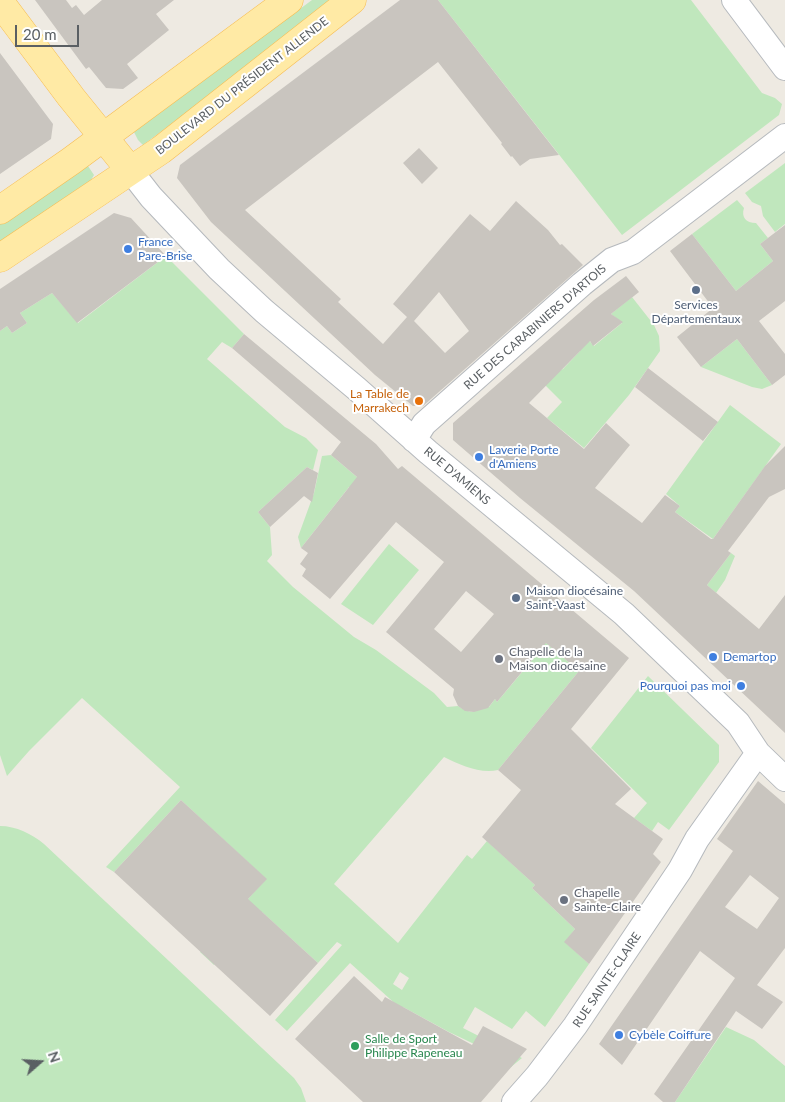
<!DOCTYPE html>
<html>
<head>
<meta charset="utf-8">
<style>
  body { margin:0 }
  #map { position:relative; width:785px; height:1102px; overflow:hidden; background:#eeeae2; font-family:Lato,sans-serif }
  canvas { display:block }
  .north { position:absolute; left:15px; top:1037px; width:50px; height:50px; -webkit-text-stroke:4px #fff; paint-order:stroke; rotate:71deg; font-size:14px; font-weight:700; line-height:20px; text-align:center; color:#5a5f63 }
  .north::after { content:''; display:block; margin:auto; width:18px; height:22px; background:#5a5f63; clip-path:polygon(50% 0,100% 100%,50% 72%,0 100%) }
  .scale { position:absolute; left:15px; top:25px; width:64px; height:22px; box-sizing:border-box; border:2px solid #5a5f63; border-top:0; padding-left:6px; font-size:15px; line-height:18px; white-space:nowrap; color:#5a5f63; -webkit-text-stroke:4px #fff; paint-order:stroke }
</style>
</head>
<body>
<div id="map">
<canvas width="785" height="1102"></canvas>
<div class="north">N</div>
<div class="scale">20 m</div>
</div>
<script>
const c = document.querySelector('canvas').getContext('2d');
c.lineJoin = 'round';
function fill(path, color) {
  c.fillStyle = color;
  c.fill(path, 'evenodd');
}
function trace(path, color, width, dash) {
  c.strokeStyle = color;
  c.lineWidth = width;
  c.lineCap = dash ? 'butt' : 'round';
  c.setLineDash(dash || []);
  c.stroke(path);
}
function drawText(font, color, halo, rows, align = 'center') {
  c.font = font + ' Lato,sans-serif';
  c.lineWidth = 4;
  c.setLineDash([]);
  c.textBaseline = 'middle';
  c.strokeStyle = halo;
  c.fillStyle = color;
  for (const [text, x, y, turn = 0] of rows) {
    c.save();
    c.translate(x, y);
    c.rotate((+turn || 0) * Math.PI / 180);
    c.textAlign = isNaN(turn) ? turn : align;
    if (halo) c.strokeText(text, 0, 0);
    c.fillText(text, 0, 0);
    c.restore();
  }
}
fill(new Path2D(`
  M312,0H337L143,145L138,140L134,132Z
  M438,0H691L762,93L775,98L782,104L779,115L622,235Z
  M785,163V224L775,232L763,216L761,206L752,202L745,193Z
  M88,166L94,175L91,180L0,242V223L84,167Z
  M737,200L744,208C741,217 746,223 756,223L768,238L760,244L773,261L736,291L692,234Z
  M166,256L244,334L232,348L222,342L207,359L285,427L306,438L318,450L313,470L307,467L258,512L270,527L272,555L267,561L293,587L354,637L376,650L434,693L447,707L458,706C468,713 476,714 486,705L489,707L495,699L497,702L539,652L544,641L579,671L498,770C480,774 460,765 444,757L334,884L398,943L467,855L472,859L487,841L535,885L532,888L575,929L565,942L589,964L545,1027L526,1011L512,1029L475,1007L463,1028L522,1058L511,1067L495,1054L449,1032L403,1007L400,1008L350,963L287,1031L275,1020L342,945L337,942L318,963L262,912L214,965L200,952L266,879L181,800L114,872L106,867L180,787L82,698L29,751L7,776L0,755V331L7,326L12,333L27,323L20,313L52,293L78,323ZM400,972L409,978L402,990L393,984Z
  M632,297L654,325L659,336L660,351L629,395L584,448L547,418L562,402L539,379L563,369L580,351L573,345L585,336L594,346L622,323L611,314Z
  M737,339L772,385L762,389L752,387L701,367Z
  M730,405L781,444L713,539L675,512L680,506L666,494Z
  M331,455L371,489L349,487L301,548L298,537L314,493L322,456Z
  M389,544L419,570L373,625L341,604Z
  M731,553L735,556L725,580L716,593L707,585Z
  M648,676L719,745V762L669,830L658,822L652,831L634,818L647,803L591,748Z
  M0,826C16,826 32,834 44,844L294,1078L301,1088L306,1102H0Z
  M726,1027L754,1040L785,1066V1102H675Z`), '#c0e7bd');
fill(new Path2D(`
  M35,0H66L72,8L76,5L84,15L102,0H174L156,14L169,30L127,64L138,78L123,89L106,88L89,67L86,69Z
  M400,0H438L559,155L530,159L520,166L512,156L511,157L501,144L502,143L438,62L245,210L341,299L338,302L383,344L407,317L393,304L470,214L490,231L516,201L548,230L560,245L562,244L583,265L423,406H413L375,375L211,222L177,178L180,165ZM439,292L469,331L445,353L414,321Z
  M0,53L53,124L51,139L0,174Z
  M419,148L438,168L422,184L403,163Z
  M114,213L131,218L166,256L77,323L52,293L20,313L27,323L12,333L7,326L0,331V289Z
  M785,225V301L759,321L785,354V375L772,385L737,339L701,367L677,337L713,308L670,251L692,234L736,291L773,261L760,244Z
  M626,276L639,292L611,314L623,322L593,346L590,341L529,403L584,449L606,423L630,445L595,488L642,523L665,495L680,506L675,512L711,539H713L765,466L785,446V489L769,497L728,551L731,553L707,585L759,629L785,595V733L634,591L520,498L453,440V423L594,300Z
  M244,334L376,444L398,469L402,466L629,658L571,729L631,789L615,804L663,839L653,854L661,862L589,964L564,942L575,929L532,888L535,885L482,837L521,790L498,770L579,671L546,643L497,702L495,699L488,708L474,712L465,711L458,706L453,695L454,689L386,632L444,562L396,522L330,599L302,576L306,569L300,564L308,553L301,548L357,477L331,455L341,442L232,348ZM466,591L494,614L461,652L434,629Z
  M648,368L718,422L703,441L635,387Z
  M307,467L318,473L312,502L304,496L270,527L258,512Z
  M758,781L785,804V948L757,985L783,1002L762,1029L736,1011L675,1102H663L654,1094L735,978L700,951L622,1065L599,1044L733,851L717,839ZM750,875L779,898L757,929L725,907Z
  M181,800L267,879L248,899L318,963L270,1016L114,872Z
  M354,976L382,1002L385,997L472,1045L483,1026L527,1049L481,1102H363L295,1039Z`), '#c9c5bf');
const minor = new Path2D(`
  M734,0L785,68
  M130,170L151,197L219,269L264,311L357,389L428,452L624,614L738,723L758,753L785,779
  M414,440L424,424L582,284L612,260L633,252L785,136
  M514,1102L537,1076L575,1026L680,870L697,839L758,753`);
const major = new Path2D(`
  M0,2L71,97L130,170
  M0,210L71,161L289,0
  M0,258L161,150L352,0`);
trace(minor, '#b5b9bd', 26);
trace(major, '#f7bc51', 29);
trace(minor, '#fff', 24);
trace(major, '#ffeaa5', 28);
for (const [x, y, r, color] of [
  [128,249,5,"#3f7fe0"],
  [696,290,5,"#5c6f8a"],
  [419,401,5,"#e8710a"],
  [479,457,5,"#3f7fe0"],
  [516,598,5,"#5c6f8a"],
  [713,657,5,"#3f7fe0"],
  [499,659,5,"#6b7280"],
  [741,686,5,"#3f7fe0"],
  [564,900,5,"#6b7280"],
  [619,1035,5,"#3f7fe0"],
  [355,1046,5,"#2e9e5b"]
]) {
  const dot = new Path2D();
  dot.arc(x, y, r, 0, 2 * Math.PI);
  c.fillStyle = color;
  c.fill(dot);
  trace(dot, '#fff', 2);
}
drawText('12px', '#5a5f63', '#fff', [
  ["BOULEVARD DU PRÉSIDENT ALLENDE",242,86,-38],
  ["RUE DES CARABINIERS D'ARTOIS",535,327,-41],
  ["RUE D'AMIENS",457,476,40],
  ["RUE SAINTE-CLAIRE",607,980,-56]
]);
drawText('12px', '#366cbe', '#fff', [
  ["France",138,242],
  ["Pare-Brise",138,256],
  ["Laverie Porte",489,450],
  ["d'Amiens",489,464],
  ["Demartop",723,657],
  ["Pourquoi pas moi",731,686,"right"],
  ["Cybèle Coiffure",629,1035]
], 'left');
drawText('12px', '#4e5e75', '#fff', [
  ["Services",696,305],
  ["Départementaux",696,319],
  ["Maison diocésaine",526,591,"left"],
  ["Saint-Vaast",526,605,"left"]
]);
drawText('12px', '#c56008', '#fff', [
  ["La Table de",409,394],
  ["Marrakech",409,408]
], 'right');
drawText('12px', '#5b616d', '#fff', [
  ["Chapelle de la",509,652],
  ["Maison diocésaine",509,666],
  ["Chapelle",574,893],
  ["Sainte-Claire",574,907]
], 'left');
drawText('12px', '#27864d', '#fff', [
  ["Salle de Sport",365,1039],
  ["Philippe Rapeneau",365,1053]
], 'left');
</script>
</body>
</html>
